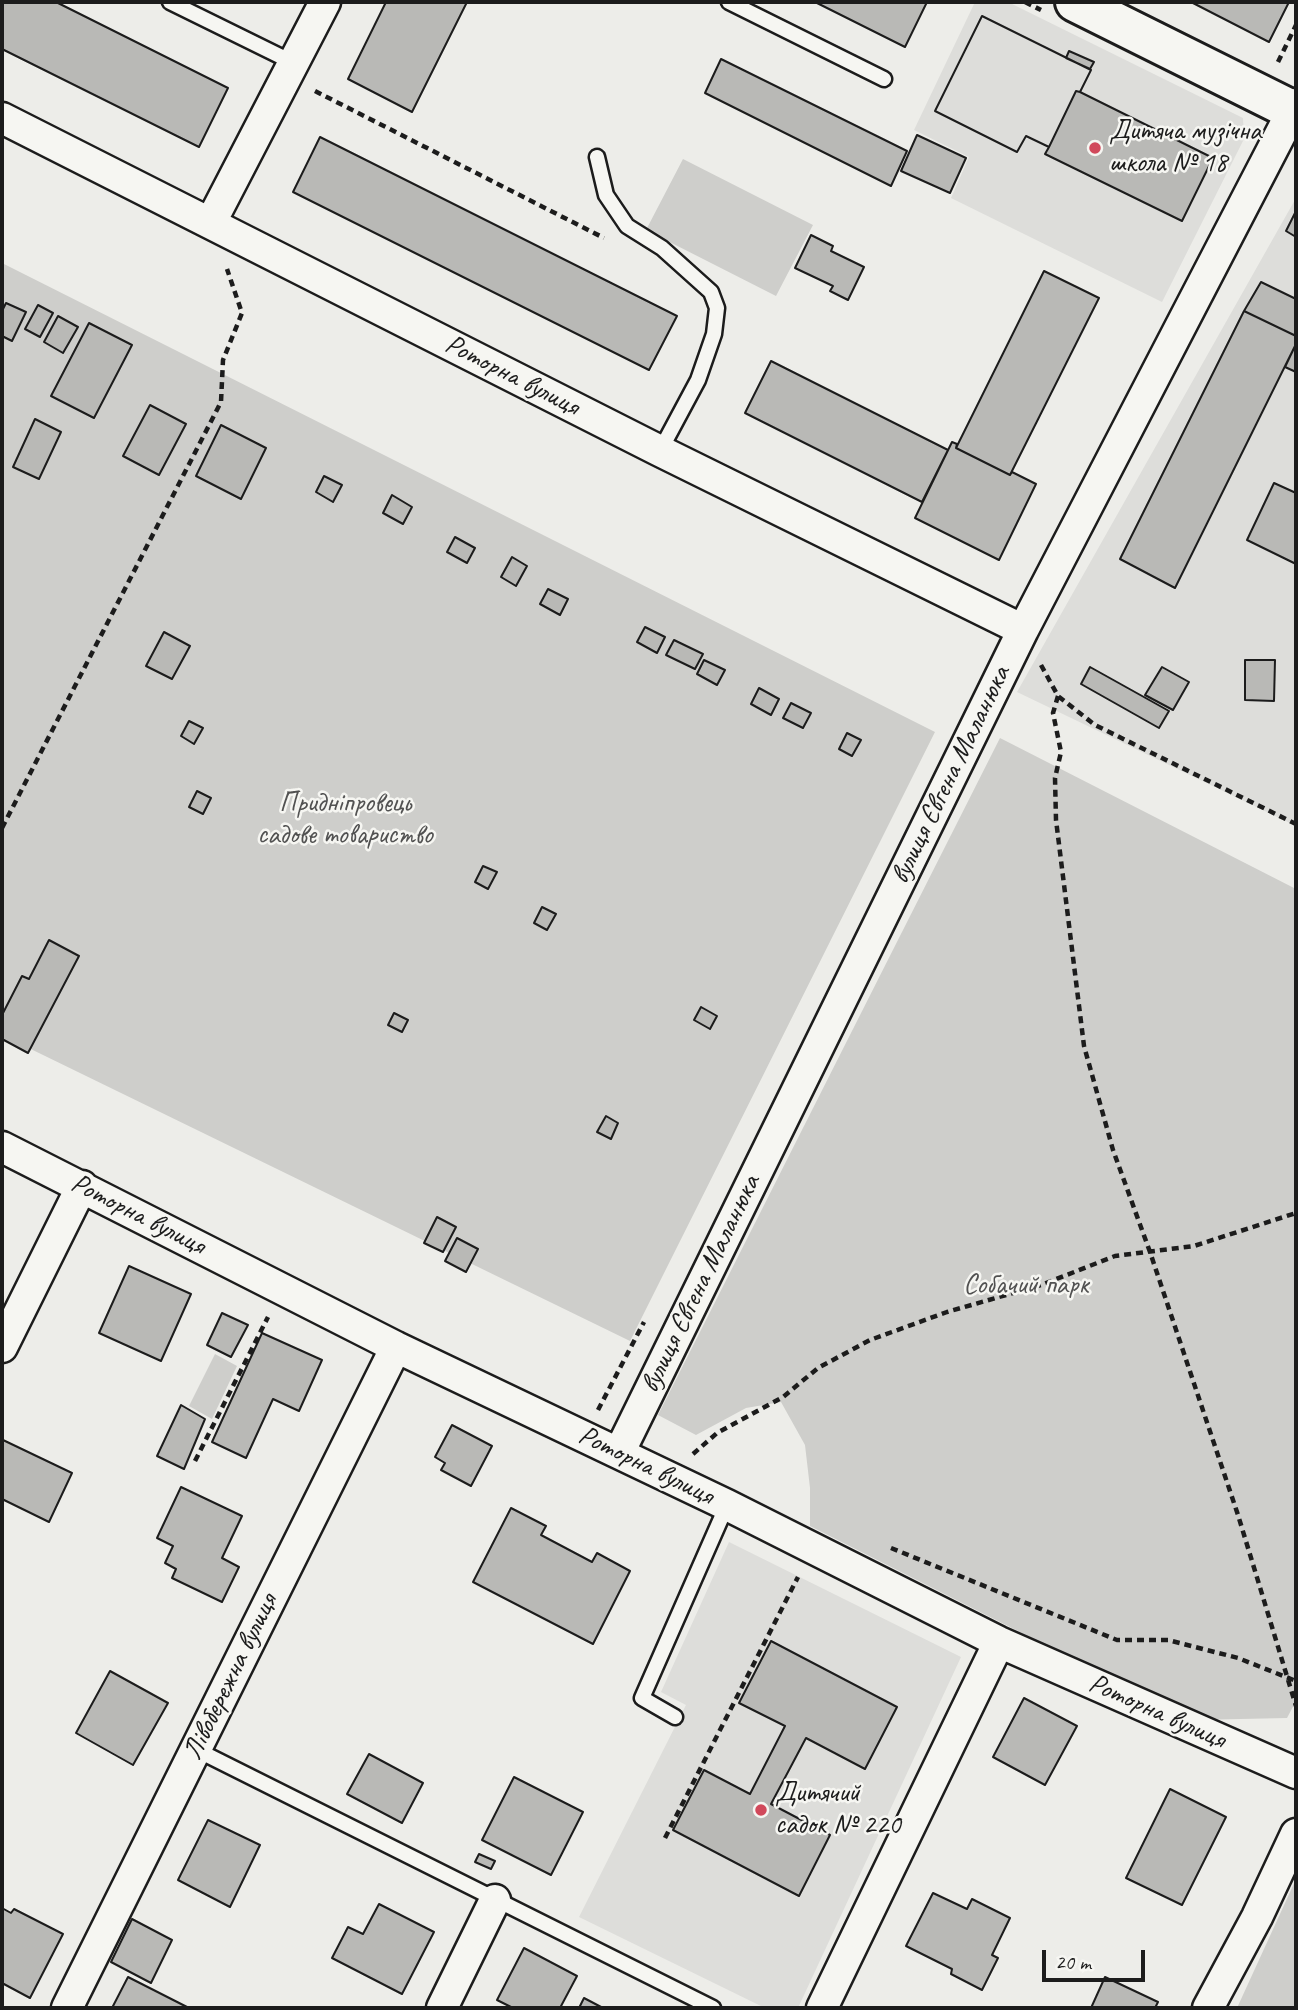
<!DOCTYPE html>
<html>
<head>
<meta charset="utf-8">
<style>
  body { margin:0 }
  #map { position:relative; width:1298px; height:2010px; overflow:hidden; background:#edede9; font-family:Caveat,sans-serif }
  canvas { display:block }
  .frame { position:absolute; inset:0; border:4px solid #1c1c1c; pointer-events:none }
  .scale { position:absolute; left:1042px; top:1950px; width:103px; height:32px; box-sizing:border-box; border:4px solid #1c1c1c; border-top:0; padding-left:9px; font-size:21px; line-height:24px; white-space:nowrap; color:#1c1c1c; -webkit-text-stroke:5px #f6f6f2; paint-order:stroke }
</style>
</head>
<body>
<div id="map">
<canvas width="1298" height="2010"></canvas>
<div class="frame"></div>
<div class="scale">20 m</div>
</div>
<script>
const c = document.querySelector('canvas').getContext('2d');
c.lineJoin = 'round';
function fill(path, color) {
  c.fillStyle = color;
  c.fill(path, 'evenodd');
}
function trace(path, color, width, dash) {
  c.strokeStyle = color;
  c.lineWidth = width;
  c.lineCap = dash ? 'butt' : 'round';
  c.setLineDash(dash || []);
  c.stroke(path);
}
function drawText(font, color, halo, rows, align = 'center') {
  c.font = font + ' Caveat,sans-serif';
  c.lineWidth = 5;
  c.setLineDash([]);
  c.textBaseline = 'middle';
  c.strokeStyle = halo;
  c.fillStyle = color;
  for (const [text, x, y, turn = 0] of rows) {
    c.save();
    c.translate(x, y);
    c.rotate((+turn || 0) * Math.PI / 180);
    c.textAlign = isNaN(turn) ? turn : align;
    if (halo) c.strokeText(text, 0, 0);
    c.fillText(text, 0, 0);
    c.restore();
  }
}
fill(new Path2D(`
  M975,2H1008L1243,118L1244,139L1162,302L951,198L969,157L914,130Z
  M1296,198V826L1017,692Z
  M729,1542L961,1657L798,2008H765L579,1917L686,1705L661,1692Z`), '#ddddda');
fill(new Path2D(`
  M683,159L813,225L776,296L646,230Z
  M2,263L935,732L630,1341L2,1035Z
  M1000,738L1296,889V1701L1287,1718L1194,1720L810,1526V1488L805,1445L781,1402L746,1408L696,1435L658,1415Z
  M215,1354L237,1366L212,1419L189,1406Z
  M1296,1879V2008H1237Z`), '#cececb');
const building = new Path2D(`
  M2,2H56L228,88L199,147L2,49Z
  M386,2H467L412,112L348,79Z
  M815,2H927L905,47Z
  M1191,2H1289L1269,42Z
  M982,16L1091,70L1080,92L1213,158L1182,221L1045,154L1049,147L1026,136L1017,152L935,111Z
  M982,16L1091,70L1080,92L1076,91L1049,147L1026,136L1017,152L935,111Z
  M1069,51L1094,62L1090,69L1066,58Z
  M721,59L907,151L891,186L705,93Z
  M917,135L966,158L950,193L901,171Z
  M320,137L677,316L649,370L293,192Z
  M1296,211V237L1286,231Z
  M811,235L833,246L831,251L864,267L848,300L830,291L833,286L795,268Z
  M1044,271L1099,298L1010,475L956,448Z
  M1261,282L1296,299V336L1244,311Z
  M6,303L26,312L12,341L2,336V311Z
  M38,305L53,313L40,337L25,329Z
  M1244,311L1296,336V344L1175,588L1120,559Z
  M58,316L78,327L63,353L44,342Z
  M89,323L132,345L94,418L51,396Z
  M1296,344V372L1285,367Z
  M771,361L948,450L922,502L745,413Z
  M150,405L186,424L159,475L123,456Z
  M35,419L61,432L39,479L13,467Z
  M221,425L266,448L241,499L196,476Z
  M952,442L957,444L956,448L1010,475L1012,472L1036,484L999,560L915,518Z
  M324,476L342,485L333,502L316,492Z
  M1274,483L1296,493V564L1247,540Z
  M392,495L412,507L403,524L383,513Z
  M455,537L475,548L467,563L447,552Z
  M512,557L527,566L516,586L501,577Z
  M548,589L568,599L560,615L540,604Z
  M645,627L665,637L657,653L637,642Z
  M164,632L190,646L172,679L146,666Z
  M674,640L703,654L695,669L666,655Z
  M704,660L725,670L717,685L697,674Z
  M1245,660H1275L1274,701L1245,700Z
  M1090,667L1169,711L1159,728L1081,684Z
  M1162,667L1189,682L1173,710L1145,695Z
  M759,688L779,699L771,715L751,704Z
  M791,703L811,713L803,728L783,718Z
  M189,721L203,728L194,744L181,736Z
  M847,733L861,740L852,756L839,749Z
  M197,791L211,798L203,814L189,807Z
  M483,866L497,872L488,889L475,882Z
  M542,907L556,914L547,930L534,923Z
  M49,940L79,956L28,1053L2,1039V1015L22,976L29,979Z
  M701,1007L717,1016L710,1029L694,1020Z
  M394,1013L408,1020L402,1032L388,1025Z
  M606,1116L618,1123L611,1139L597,1132Z
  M437,1217L456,1227L443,1252L424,1243Z
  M457,1238L478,1249L466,1272L445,1261Z
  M129,1266L191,1294L161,1361L99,1333Z
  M222,1313L248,1325L231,1357L207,1345Z
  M262,1333L322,1360L299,1411L273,1399L246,1458L212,1442Z
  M181,1405L205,1419L184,1469L157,1456Z
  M452,1425L492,1446L471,1486L441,1470L445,1463L435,1457Z
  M3,1440L72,1473L49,1522L2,1499Z
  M181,1487L242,1516L222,1558L239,1567L222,1602L172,1578L176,1569L165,1563L173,1546L157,1538Z
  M511,1508L546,1526L541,1535L592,1562L597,1553L630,1571L593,1644L473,1582Z
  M771,1641L897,1707L865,1769L806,1738L771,1804L830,1835L799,1896L673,1830L704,1770L750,1794L785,1726L739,1703Z
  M110,1671L168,1703L133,1765L76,1733Z
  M1024,1698L1077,1726L1045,1785L993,1757Z
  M369,1754L423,1783L402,1823L347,1794Z
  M514,1777L583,1812L551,1875L482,1840Z
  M1170,1789L1226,1817L1182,1905L1126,1878Z
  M208,1820L260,1845L230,1907L178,1880Z
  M479,1854L495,1861L491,1869L475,1862Z
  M933,1893L967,1909L972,1899L1010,1918L992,1955L998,1958L982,1990L951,1974L952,1969L906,1946Z
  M379,1904L434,1932L402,1994L332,1958L348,1927L363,1934Z
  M2,1908L11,1913L14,1909L63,1934L30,1998L2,1983Z
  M132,1919L172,1940L151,1983L111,1962Z
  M524,1948L577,1976L560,2008H513L497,2000Z
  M128,1977L189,2008H112Z
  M1105,1977L1158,2002L1155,2008H1091Z
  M584,1998L603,2008H579Z`);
fill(building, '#b9b9b6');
trace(building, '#1c1c1c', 2);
const lane = new Path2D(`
  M170,2L294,63
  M729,2L884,79
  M597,157L606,195L627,226L662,248L711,292L717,308L714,334L698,380L660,451
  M675,1717L642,1698L727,1505
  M195,1749L713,2008`);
const street = new Path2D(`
  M2,118L660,451L1023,630
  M211,222L325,2
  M2,1147L396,1347L727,1505L999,1642L1296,1773
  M2,1347L82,1186
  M619,1453L1023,630L1296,104
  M67,2008L396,1347
  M442,2008L495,1900
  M822,2008L999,1642
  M1208,2008L1257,1917L1296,1834`);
const secondary = new Path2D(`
  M1075,2L1296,112`);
trace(lane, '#1c1c1c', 19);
trace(street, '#1c1c1c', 35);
trace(secondary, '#1c1c1c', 44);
trace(new Path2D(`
  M1025,2L1041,10
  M1278,62L1296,25
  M315,91L604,238
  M1041,665L1058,696L1095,725L1296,824
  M1058,696L1053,713L1061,752L1055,778L1056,820L1084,1046L1113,1150L1150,1252L1238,1515L1296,1706
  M2,828L221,402L223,360L242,313L227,269
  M598,1410L644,1322
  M693,1454L717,1433L783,1397L818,1368L870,1340L947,1312L1041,1285L1115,1256L1194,1246L1296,1213
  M195,1461L268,1317
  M891,1548L1117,1640H1168L1238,1658L1296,1681
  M665,1838L798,1577`), '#1c1c1c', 4.5, [7, 5]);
trace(lane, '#f6f6f2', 14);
trace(street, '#f6f6f2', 30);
trace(secondary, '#f6f6f2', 38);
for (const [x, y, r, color] of [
  [1095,148,7,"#d1495b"],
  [761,1810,7,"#d1495b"]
]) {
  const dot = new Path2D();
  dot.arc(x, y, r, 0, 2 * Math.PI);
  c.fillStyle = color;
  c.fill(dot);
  trace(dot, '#f6f6f2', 2.5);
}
drawText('28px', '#1c1c1c', '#f6f6f2', [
  ["Дитяча музічна",1109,132],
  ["школа № 18",1109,164],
  ["Дитячий",775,1794],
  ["садок № 220",775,1826]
], 'left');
drawText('28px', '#1c1c1c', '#f6f6f2', [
  ["Роторна вулиця",512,376,27],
  ["вулиця Євгена Маланюка",951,775,-64],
  ["Роторна вулиця",138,1215,27],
  ["вулиця Євгена Маланюка",701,1284,-64],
  ["Роторна вулиця",646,1466,26],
  ["Лівобережна вулиця",231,1677,-64],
  ["Роторна вулиця",1157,1712,24]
]);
drawText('28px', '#515151', '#f6f6f2', [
  ["Придніпровець",345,804],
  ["садове товариство",345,836],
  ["Собачий парк",1026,1286]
]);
</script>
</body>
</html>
